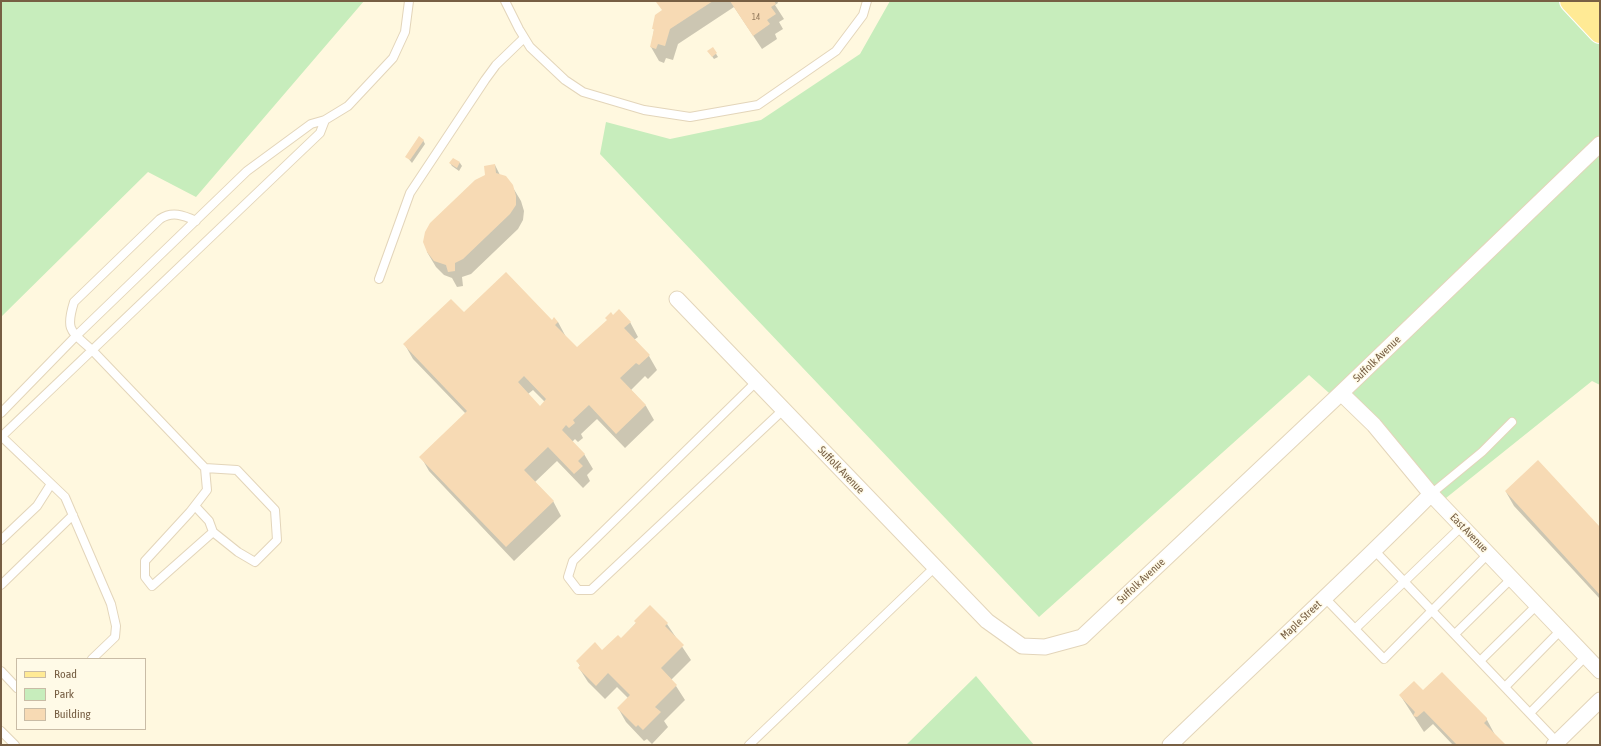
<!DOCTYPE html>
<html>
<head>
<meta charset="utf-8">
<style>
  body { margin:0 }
  #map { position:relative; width:1601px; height:746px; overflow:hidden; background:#fff8df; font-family:"Asap Condensed",sans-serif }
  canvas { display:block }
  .frame { position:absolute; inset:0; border:2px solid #775f44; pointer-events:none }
  .legend { position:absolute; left:16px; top:658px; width:130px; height:72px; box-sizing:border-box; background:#fffae7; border:1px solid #c9bca6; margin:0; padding:5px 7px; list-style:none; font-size:12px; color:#775f44 }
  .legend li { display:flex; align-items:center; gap:8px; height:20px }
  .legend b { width:20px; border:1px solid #c9bca6 }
</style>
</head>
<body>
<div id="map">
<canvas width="1601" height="746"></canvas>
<div class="frame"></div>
<ul class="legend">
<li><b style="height:5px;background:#ffea95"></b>Road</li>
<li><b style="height:11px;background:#c7edbc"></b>Park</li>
<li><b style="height:11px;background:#f7dab4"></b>Building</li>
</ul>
</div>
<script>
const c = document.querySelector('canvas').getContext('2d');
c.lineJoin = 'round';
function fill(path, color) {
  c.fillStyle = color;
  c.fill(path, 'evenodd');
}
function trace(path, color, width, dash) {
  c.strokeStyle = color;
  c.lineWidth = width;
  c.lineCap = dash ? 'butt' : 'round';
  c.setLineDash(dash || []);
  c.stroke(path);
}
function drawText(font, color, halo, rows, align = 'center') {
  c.font = font + ' "Asap Condensed",sans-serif';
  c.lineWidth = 3;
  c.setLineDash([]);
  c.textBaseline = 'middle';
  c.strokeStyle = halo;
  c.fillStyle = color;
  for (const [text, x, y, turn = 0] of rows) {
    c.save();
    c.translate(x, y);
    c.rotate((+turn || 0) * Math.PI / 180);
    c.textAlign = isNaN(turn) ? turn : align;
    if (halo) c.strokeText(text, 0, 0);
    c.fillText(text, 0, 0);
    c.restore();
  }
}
fill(new Path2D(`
  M1,1H364L196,197L148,172L1,317Z
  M890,1H1571L1600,32V385L1592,381L1446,498L1309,375L1039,617L600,154L606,122L670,139L761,120L860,54Z
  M976,676L1034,745H906Z`), '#c7edbc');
fill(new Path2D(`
  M660,1H777L778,3L775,5L784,19L779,22L783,29L775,34L777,39L762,49L734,7L678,44L673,60L666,58L664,63L659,61L651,47L654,30L653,28L663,11L658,2Z
  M713,49L718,57L714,59L711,55Z
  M423,140L425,144L412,163L407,157Z
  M453,159L460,163L462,166L459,171L452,166L450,163Z
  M495,165L500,175L512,186L521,201L524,211L523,220L518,229L471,274L462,277L463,286L457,287L452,278L444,275L436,267L427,252Z
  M464,313L558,322L566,337L577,349L613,316L630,322L638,337L634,340L649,356L657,370L648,379L645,376L631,390L646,406L654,420L625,448L597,419L581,434L583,438L578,442L575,439L572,442L584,454L593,469L587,475L590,481L583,488L557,461L535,482L553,501L561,516L514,561L429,471L421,457L466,414L413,359L405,345ZM533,390L545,402L540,408L528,394Z
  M1506,492L1600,528V599L1514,506Z
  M650,606L667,624L691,660L671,680L676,686L685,700L664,721L668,727L652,744L647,739L644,741L626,722L618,708L628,698L617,687L605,699L588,682L579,668L581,667L577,661L602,651L621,639L636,623Z
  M1422,692L1486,718L1495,735L1504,745H1453L1433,724L1424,732L1400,695Z`), '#0003');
fill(new Path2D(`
  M658,1H713L670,29L665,46L658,44L656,49L650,47L654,29H652L655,15L662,10L656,2Z
  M730,1H774L776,4L771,7L776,14L767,20L770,24L753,36Z
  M713,47L717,53L712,57L707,51Z
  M419,136L424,140L410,160L405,157Z
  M453,158L460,162L457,168L449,163Z
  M495,164L496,173L506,176L513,185L516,196V205L510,214L463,259L455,263V271L448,272L446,265L434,261L427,252L423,242L425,232L430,223L475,180L485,175L484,166Z
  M506,272L552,320L554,317L558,322L555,325L577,347L607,320L605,318L611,312L613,315L619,309L631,322L624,328L650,355L639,365L636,363L620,378L646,405L616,434L589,405L573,420L575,423L569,428L566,425L562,430L585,454L578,461L583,466L574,474L548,447L524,470L554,501L506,547L419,457L467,411L403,344L451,299L464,312ZM524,376L546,399L540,406L518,382Z
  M1538,460L1600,527V595L1505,491Z
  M650,605L668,623L665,626L684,645L661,668L677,685L655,707L661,712L643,730L638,725L636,727L617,708L630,695L608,673L596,686L578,668L580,665L576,661L595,642L602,650L618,635L621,638L636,623L634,621Z
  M1442,672L1487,718V720L1484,723L1506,745H1457L1424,711L1417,717L1413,716L1415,712L1399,695L1414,681L1423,690Z`), '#f7dab4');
const lane = new Path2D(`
  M505,1L519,29L530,47L565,80L583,92L644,110L690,117L758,105L836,51L863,15L867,1
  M379,279L410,193L485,80L496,65L524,38
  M756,382L573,561L568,577L578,590H591L783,410
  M1,413L76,336L247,171L311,124L325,120L348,106L393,58L405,32L409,1
  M1,436L65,497L111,604L116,626L115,637L92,659
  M1,437L320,133L325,120
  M205,468L237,470L275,510L277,540L255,562L238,552L213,532
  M1431,494L1482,452L1512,422
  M195,506L209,521L213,532L152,586L145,577V561L190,512L207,490L205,468L92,350C71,331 65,331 74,302L160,219C172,211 183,215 196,221
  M1,540L37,506L51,484
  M1375,551L1557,742
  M1,585L73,515
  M1325,598L1384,659L1488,554
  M1355,629L1462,526
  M1455,634L1512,578
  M1480,661L1537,605
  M1,671L17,688
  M1505,687L1561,630
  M1530,713L1586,656
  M1,731L15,745
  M749,745L935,567`);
const street = new Path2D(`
  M677,299L987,621L1022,646L1045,647L1082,637L1341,393L1600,144
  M1341,393L1374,425L1431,494L1600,671
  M1170,745C1257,661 1346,580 1431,494
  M1554,745L1600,700`);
const primary = new Path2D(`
  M1571,1L1600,32
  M1597,1L1600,4`);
trace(lane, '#e3d5ba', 10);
trace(street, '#e3d5ba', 17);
trace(primary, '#fff', 24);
trace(lane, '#fff', 8);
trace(street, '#fff', 15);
trace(primary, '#ffea95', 22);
drawText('9px', '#977e60', null, [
  ["14",756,17]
]);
drawText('11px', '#775f44', '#fffae7', [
  ["Suffolk Avenue",1377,359,-44],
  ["Suffolk Avenue",841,470,46],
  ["East Avenue",1469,533,46],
  ["Suffolk Avenue",1141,581,-43],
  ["Maple Street",1301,620,-43]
]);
</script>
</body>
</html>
